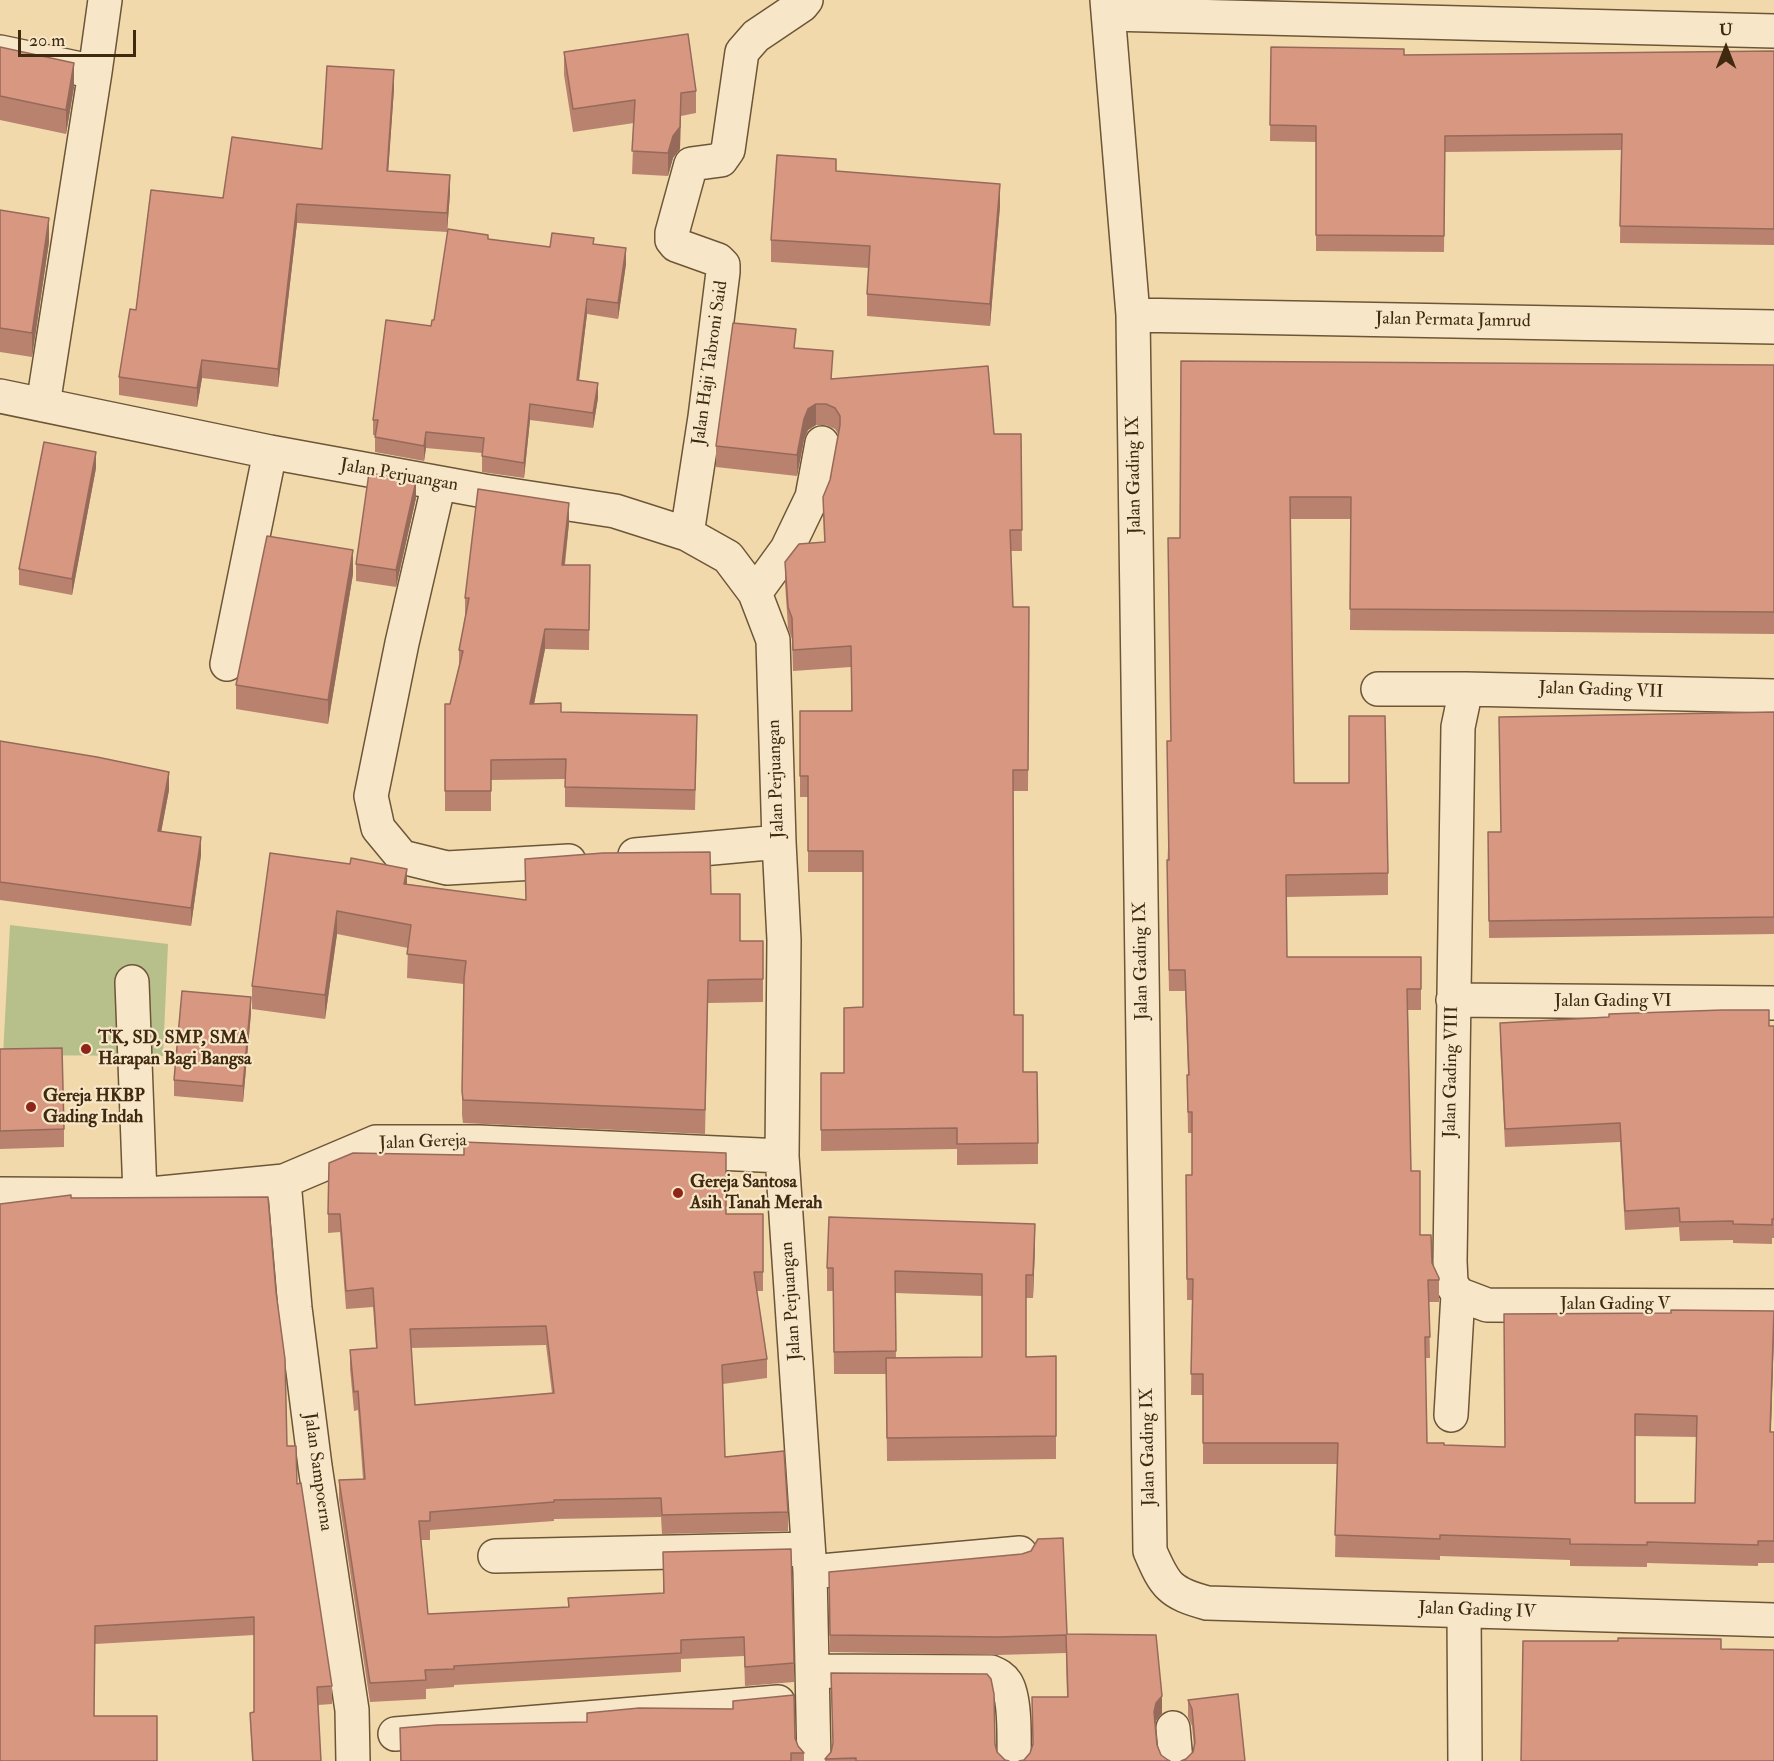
<!DOCTYPE html>
<html>
<head>
<meta charset="utf-8">
<style>
  body { margin:0 }
  #map { position:relative; width:1774px; height:1761px; overflow:hidden; background:#f2d9ab; font-family:"IM FELL Double Pica",serif }
  canvas { display:block }
  .north { position:absolute; left:1696px; top:18px; width:60px; height:60px; -webkit-text-stroke:4px #f7e6c8; paint-order:stroke; rotate:0deg; font-size:16px; font-weight:700; line-height:24px; text-align:center; color:#3f2a10 }
  .north::after { content:''; display:block; margin:auto; width:21px; height:27px; background:#3f2a10; clip-path:polygon(50% 0,100% 100%,50% 72%,0 100%) }
  .scale { position:absolute; left:18px; top:30px; width:118px; height:27px; box-sizing:border-box; border:3px solid #3f2a10; border-top:0; padding-left:8px; font-size:18px; line-height:21px; white-space:nowrap; color:#3f2a10; -webkit-text-stroke:4px #f7e6c8; paint-order:stroke }
</style>
</head>
<body>
<div id="map">
<canvas width="1774" height="1761"></canvas>
<div class="north">U</div>
<div class="scale">20 m</div>
</div>
<script>
const c = document.querySelector('canvas').getContext('2d');
c.lineJoin = 'round';
function fill(path, color) {
  c.fillStyle = color;
  c.fill(path, 'evenodd');
}
function trace(path, color, width, dash) {
  c.strokeStyle = color;
  c.lineWidth = width;
  c.lineCap = dash ? 'butt' : 'round';
  c.setLineDash(dash || []);
  c.stroke(path);
}
function drawText(font, color, halo, rows, align = 'center') {
  c.font = font + ' "IM FELL Double Pica",serif';
  c.lineWidth = 4.5;
  c.setLineDash([]);
  c.textBaseline = 'middle';
  c.strokeStyle = halo;
  c.fillStyle = color;
  for (const [text, x, y, turn = 0] of rows) {
    c.save();
    c.translate(x, y);
    c.rotate((+turn || 0) * Math.PI / 180);
    c.textAlign = isNaN(turn) ? turn : align;
    if (halo) c.strokeText(text, 0, 0);
    c.fillText(text, 0, 0);
    c.restore();
  }
}
fill(new Path2D(`
  M10,925L168,944L163,1056L3,1055Z`), '#b7c08b');
const minor = new Path2D(`
  M1107,0L1133,315L1150,1551C1165,1586 1170,1593 1207,1603L1774,1620
  M1109,14L1774,31
  M0,52L95,72L43,405
  M95,72L105,0
  M1133,315L1774,327
  M0,396L270,452L484,491L615,511L687,534L728,557L755,593L773,640L779,842L784,940L782,1156L810,1572L814,1761
  M439,483L402,643L371,796L378,828L402,857L447,868L569,861
  M687,534L705,417L723,272V265L718,260L676,245L672,240V233L691,164L721,160L728,150L742,52L756,36L802,5L806,0
  M755,593L787,549L812,497L822,443
  M227,664L270,452
  M1378,689H1466
  M635,855L779,842
  M132,982L140,1195
  M1453,1000L1774,1003
  M284,1181L295,1308L315,1466L352,1710L353,1761
  M0,1194L140,1195L284,1181L376,1142H479L782,1156
  M1458,1294L1487,1305L1774,1306
  M1451,1415L1458,1294L1451,1283L1450,1261L1458,727L1466,689L1774,696
  M495,1556L808,1549
  M810,1572L1020,1553
  M1464,1611L1465,1761
  M812,1671L991,1672C998,1675 1002,1677 1006,1683C1016,1698 1014,1743 1014,1761
  M1173,1728L1176,1761
  M395,1734L778,1702`);
trace(minor, '#6c5637', 36);
trace(minor, '#f7e6c8', 33);
fill(new Path2D(`
  M0,47L74,87L66,134L0,120Z
  M1271,47L1404,55L1774,51V245L1620,243L1621,150L1445,152L1444,252L1316,251V142L1270,141Z
  M564,52L696,91V113L681,116L680,149L673,158L668,176L632,174L634,123L573,132L564,75Z
  M394,89L388,171L450,193L447,232L297,223L278,387L202,378L197,407L119,395V377L136,310L223,198L322,149Z
  M836,171L1000,206L990,326L867,316V294L869,268L771,262V240Z
  M0,210L49,242L32,357L0,352Z
  M488,240L550,247L594,244L626,264L618,319L587,314L579,380L598,398L593,428L530,420L524,478L482,472V453L426,448L424,461L375,452V435H373V420L434,320Z
  M796,348L832,379L994,434H1021L1022,551H1011L1013,607H1029L1028,791H1013L1014,1015L1023,1072L1038,1143V1164L957,1165V1149L821,1151V1073H844L863,1007V872H808V797H800V711H851V667L793,671L792,639L788,628L785,583V562L824,542L823,497L830,480L839,435L835,429L826,425H816L808,430L804,440L797,476L716,467V446Z
  M1181,361L1774,365V634L1350,630L1351,519H1290L1294,783L1388,873V895L1286,897L1287,957H1421V1010H1408L1411,1171L1420,1235L1439,1278V1302H1429L1430,1358H1425L1427,1443L1444,1445L1505,1447L1774,1332L1771,1432H1774V1563H1758V1566L1647,1563V1567L1570,1566V1560L1440,1556V1560L1335,1557L1337,1464H1203V1395H1191L1192,1300H1187L1186,1175H1192V1133H1188L1187,1075H1188L1185,991H1169L1167,881L1171,741L1180,538ZM1635,1436L1697,1437L1695,1503H1635Z
  M96,468L72,595L19,585V569Z
  M416,498L396,587L356,581V564Z
  M569,523L565,565H590L589,650L545,649L534,704L561,712L697,735L695,810L565,807V779L491,780V811H445V704H450L459,666V650L465,617V598Z
  M353,574L328,724L236,709V685Z
  M1774,712V934L1489,938L1488,832H1500Z
  M0,741L169,790L161,831L201,855L191,926L0,900Z
  M350,864L407,884L525,900L711,894L740,941H763V1002L708,1003L705,1134L463,1123L462,1115V1091L464,984L407,978L408,948L337,934L325,1019L252,1009V986Z
  M251,1013L243,1102L174,1096V1080Z
  M1500,1023L1774,1026V1238H1772V1244L1733,1243V1240L1680,1241L1679,1227L1625,1230L1620,1142L1505,1147L1500,1042Z
  M0,1049L64,1129V1147L0,1149Z
  M71,1198L287,1446L297,1484L332,1686V1704L318,1705L321,1761H252L250,1713L254,1712V1635L95,1644L0,1761Z
  M328,1214H763V1291H757L767,1359V1378L723,1384L725,1457L788,1512V1531L662,1534L661,1517L554,1519V1521L430,1530V1540H421L428,1614L568,1607V1598L663,1593V1552L794,1663V1682L745,1686L744,1656L681,1659V1672L454,1685V1687L426,1689V1699L370,1702L339,1499V1480L363,1479L358,1410L354,1411L350,1369V1350L376,1348L373,1307L346,1309L340,1232L328,1233ZM546,1345L552,1393L415,1405L411,1348Z
  M1035,1246L1033,1298H1026V1357L1056,1356V1459L887,1461L886,1374H834L833,1291H827V1268ZM895,1293L982,1296V1357L896,1358Z
  M829,1572L1067,1634L1162,1713L1156,1721L1155,1724L1024,1760L1030,1753L1067,1697L1066,1653L998,1655L830,1652Z
  M1188,1700L1245,1761L1186,1759L1193,1752L1194,1748L1192,1726L1188,1717Z
  M400,1728L795,1738L798,1746L804,1753V1761H400Z
  M995,1744L997,1752L1005,1760L1009,1761H825V1759Z`), '#b9826f');
fill(new Path2D(`
  M74,63V87L66,134V110Z
  M394,70V89L387,189V171Z
  M681,93L680,149L673,158L668,176V153Z
  M450,175V193L447,232V213Z
  M1000,184V206L990,326V304Z
  M297,204V223L278,387V369Z
  M49,218V242L32,357V333Z
  M626,248V264L618,319V303Z
  M587,299V314L577,396V380Z
  M202,360V378L197,407V388Z
  M598,383V398L593,428V413Z
  M530,404V420L524,478V463Z
  M816,404V425L808,430L804,440L797,476V455L804,419L808,409Z
  M426,432V448L424,461V446Z
  M96,452V468L72,595V579Z
  M416,481V498L396,587V570Z
  M569,503V523L562,585V565Z
  M353,550V574L328,724V700Z
  M545,629V649L530,724V704Z
  M169,772V790L158,849V831Z
  M201,837V855L191,926V908Z
  M407,869V892L404,884Z
  M337,911V934L325,1019V995Z
  M251,997V1013L243,1102V1086Z
  M1035,1224V1246L1033,1298V1275Z
  M1774,1311V1332L1770,1453V1432Z
  M1162,1696V1713L1156,1721L1154,1730V1712L1156,1703Z`), '#966a5a');
const building = new Path2D(`
  M688,34L696,91L681,93L680,127L673,136L668,153L632,151L635,100L573,109L564,52Z
  M0,47L74,63L66,110L0,96Z
  M1271,47L1404,49V55L1774,51V229L1620,226L1622,134L1445,136L1444,236L1316,235V126L1270,125Z
  M327,66L394,70L387,171L450,175L447,213L297,204L278,369L202,360L197,388L119,377L130,309L136,310L151,190L223,198L232,137L322,149Z
  M777,155L836,159V171L1000,184L990,304L867,294L870,246L771,240Z
  M0,210L49,218L32,333L0,328Z
  M448,229L488,235V239L550,247L552,233L594,238L593,244L626,248L618,303L587,299L577,380L598,383L593,413L530,404L524,463L482,456L484,438L426,432L424,446L375,437L378,420H373L386,320L431,326L432,320H434Z
  M733,323L796,329L794,348L833,351L831,379L988,366L994,434H1021L1022,530H1010L1013,607H1029L1028,770H1013L1014,1015H1023V1072H1037L1038,1143L957,1144V1128L821,1130V1073H844V1008L863,1007V851H808V776H800V711H852L851,646L793,650L792,618L788,607L785,562L799,544L825,542L823,497L830,480L840,425V416L835,408L826,404H816L808,409L804,419L797,455L716,446Z
  M1181,361L1774,365V612L1350,609L1351,497H1290L1294,783H1349V716H1385L1388,873L1286,875L1287,957H1421V989H1407L1411,1171H1420V1235H1431L1432,1263L1439,1278V1280H1428L1430,1337H1425L1427,1443H1444V1445L1505,1447L1504,1314L1671,1313V1310L1774,1311L1770,1432H1774V1541H1758V1545L1647,1542V1545L1570,1544V1539L1440,1535V1539L1335,1535L1338,1443H1203V1374H1191L1193,1279H1187L1186,1175H1192V1112H1188L1187,1075H1189L1185,970H1169L1167,860H1169L1167,741H1171L1168,538H1180ZM1635,1414L1697,1416L1695,1503H1635Z
  M44,442L96,452L72,579L19,569Z
  M369,473L416,481L396,570L356,564Z
  M478,489L569,503L562,565H590L589,630L545,629L530,704L561,703V712L697,715L695,790L565,787L566,759L491,760V791H445V704H450L463,651L459,650L469,598H465Z
  M267,536L353,550L328,700L236,685Z
  M1774,712V917L1489,921L1488,832H1501L1499,717Z
  M0,741L97,757L169,772L158,831L201,837L191,908L0,882Z
  M710,852L711,894H740V941H763V979L708,980L705,1110L463,1100L462,1091L464,978L466,961L407,954L411,925L337,911L325,995L252,986L270,853L350,864L351,858L407,869L404,884L526,900L525,859L603,853Z
  M182,991L251,997L243,1086L174,1080Z
  M1722,1010H1769V1026H1774V1219H1772V1225L1733,1224V1221L1680,1222L1679,1208L1625,1211L1620,1123L1505,1129L1500,1023L1609,1017V1014Z
  M62,1048L64,1129L0,1131V1049Z
  M464,1142L726,1153V1214H763V1272H754L767,1359L722,1365L725,1457L784,1451L788,1512L662,1515L661,1498L554,1500V1502L430,1512V1521H419L428,1614L569,1607L568,1598L664,1593L663,1552L791,1549L794,1663L745,1667L744,1637L681,1640V1653L454,1666V1669L425,1670L426,1680L370,1683L339,1480L365,1479L358,1391L354,1392L350,1350L377,1348L373,1288L346,1291L340,1214H328L329,1163L353,1153L464,1155ZM546,1326L554,1393L415,1405L410,1329Z
  M71,1195V1198L268,1197L276,1292L285,1359L287,1446H296L297,1484L301,1483L332,1686L317,1687L321,1761H253L250,1713L254,1712V1617L95,1626L94,1716H157V1761H0V1204Z
  M829,1217L1035,1224L1033,1275H1026V1357L1056,1356V1436L887,1438L886,1358L982,1357V1274L895,1271L896,1351L834,1352L833,1268H827Z
  M1063,1538L1067,1634L1156,1635L1162,1696L1156,1703L1154,1712L1157,1745L1161,1755L1168,1760L1170,1761H1019L1024,1760L1030,1753L1033,1744L1032,1697H1068L1066,1635L998,1637L830,1635L829,1572L1022,1554L1031,1551L1038,1539Z
  M1618,1638L1721,1639V1649L1774,1650V1761H1521L1523,1641H1618Z
  M831,1673L987,1674L991,1679L994,1694L995,1744L997,1752L1005,1760L1009,1761H856V1758L825,1759L831,1752L833,1743Z
  M1238,1694L1245,1761H1181L1186,1759L1193,1752L1195,1742L1192,1709L1188,1700Z
  M794,1695L795,1738L798,1746L804,1753H791V1761H401L400,1728L437,1725L587,1722V1713L639,1708L733,1709V1701Z`);
fill(building, '#d79781');
trace(building, '#966a5a', 1.5);
for (const [x, y, r, color] of [
  [86,1049,6,"#8f2418"],
  [31,1107,6,"#8f2418"],
  [678,1193,6,"#8f2418"]
]) {
  const dot = new Path2D();
  dot.arc(x, y, r, 0, 2 * Math.PI);
  c.fillStyle = color;
  c.fill(dot);
  trace(dot, '#f7e6c8', 2);
}
drawText('18px', '#3f2a10', '#f7e6c8', [
  ["Jalan Permata Jamrud",1453,321,1],
  ["Jalan Haji Tabroni Said",711,363,-82],
  ["Jalan Gading IX",1135,475,-91],
  ["Jalan Perjuangan",399,476,10],
  ["Jalan Gading VII",1601,691,2],
  ["Jalan Perjuangan",777,779,-92],
  ["Jalan Gading IX",1142,961,-91],
  ["Jalan Gading VI",1613,1002],
  ["Jalan Gading VIII",1452,1072,-89],
  ["Jalan Gereja",423,1143,-2],
  ["Jalan Perjuangan",792,1301,-94],
  ["Jalan Gading V",1615,1305],
  ["Jalan Gading IX",1149,1447,-91],
  ["Jalan Sampoerna",317,1472,82],
  ["Jalan Gading IV",1477,1611,2]
]);
drawText('bold 18px', '#3f2a10', '#f7e6c8', [
  ["TK, SD, SMP, SMA",98,1039],
  ["Harapan Bagi Bangsa",98,1060],
  ["Gereja HKBP",43,1097],
  ["Gading Indah",43,1118],
  ["Gereja Santosa",690,1183],
  ["Asih Tanah Merah",690,1204]
], 'left');
</script>
</body>
</html>
